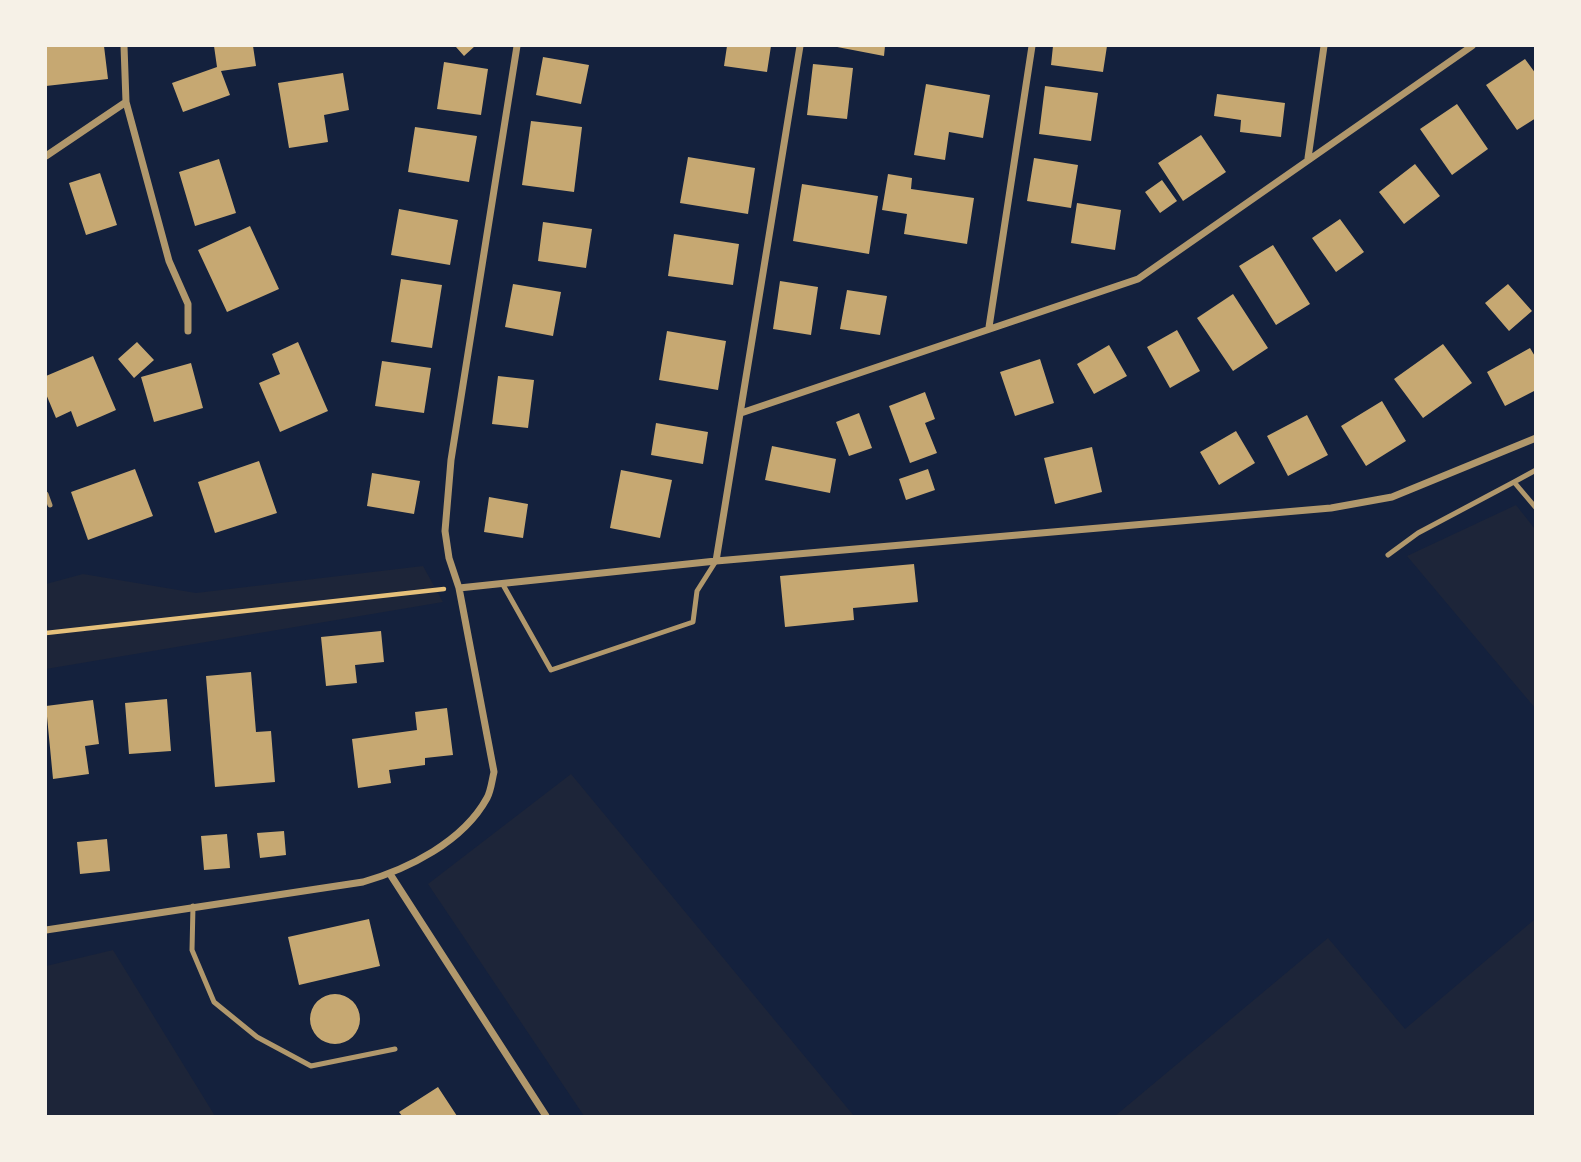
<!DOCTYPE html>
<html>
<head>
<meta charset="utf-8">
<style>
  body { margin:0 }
  #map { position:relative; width:1581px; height:1162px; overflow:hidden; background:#14213d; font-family:Spectral,serif }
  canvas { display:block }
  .frame { position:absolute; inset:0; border:47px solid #f6f1e7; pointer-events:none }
</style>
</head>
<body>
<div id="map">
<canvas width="1581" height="1162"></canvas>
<div class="frame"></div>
</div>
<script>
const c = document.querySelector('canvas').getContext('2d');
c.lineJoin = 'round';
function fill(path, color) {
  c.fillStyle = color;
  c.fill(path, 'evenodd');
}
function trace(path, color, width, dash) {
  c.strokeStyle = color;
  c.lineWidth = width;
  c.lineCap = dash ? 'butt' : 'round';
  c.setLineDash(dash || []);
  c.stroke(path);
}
fill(new Path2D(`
  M1516,505L1535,529V708L1407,556Z
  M423,566L443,602L46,669V584L83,574L196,593Z
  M571,774L854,1116H584L428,884Z
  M1535,919V1116H1115L1328,938L1405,1029Z
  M113,950L215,1116H46V966Z`), '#1d2539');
fill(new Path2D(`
  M46,46H104L108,79L46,86Z
  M214,46H253L256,66L221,71L230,95L183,112L172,83L217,67Z
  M458,46H475L464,56L456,47Z
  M727,46H771L767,72L724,66Z
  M832,46H885L884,56Z
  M1053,46H1107L1103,72L1051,65Z
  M543,57L589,65L581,104L536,95Z
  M1525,59L1536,74V118L1517,130L1486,85Z
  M444,62L488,69L481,115L437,109Z
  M813,64L853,68L847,119L807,115Z
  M343,73L349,110L324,115L328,142L289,148L278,83Z
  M926,84L990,95L983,138L949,132L945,160L914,155Z
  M1045,86L1098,93L1091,141L1039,134Z
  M1217,94L1285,103L1281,137L1240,132L1241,120L1214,116Z
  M1457,104L1488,149L1452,175L1420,129Z
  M531,121L582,127L574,192L522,185Z
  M415,127L477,136L469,182L408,172Z
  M1201,135L1226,172L1183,201L1158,163Z
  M688,157L755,168L748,214L680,203Z
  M1034,158L1078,165L1071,208L1027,201Z
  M219,159L236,213L195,226L179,172Z
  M1415,164L1440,196L1404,224L1379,192Z
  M100,173L117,225L86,235L69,183Z
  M888,174L912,178L911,189L974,198L967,244L904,234L907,214L882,210Z
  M1162,180L1177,201L1160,213L1145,192Z
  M802,184L878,196L869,254L793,241Z
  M1077,203L1121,210L1115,250L1071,243Z
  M399,209L458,220L450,265L391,255Z
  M1340,219L1364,252L1336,272L1312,238Z
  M543,222L592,229L586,268L538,261Z
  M250,226L279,289L227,312L198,250Z
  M674,234L739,244L733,285L668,276Z
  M1273,245L1310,304L1276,325L1239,266Z
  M401,279L442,285L432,348L391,342Z
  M780,281L818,287L811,335L773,329Z
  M513,284L561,292L553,336L505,327Z
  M1508,284L1532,311L1509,331L1485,303Z
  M847,290L887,296L880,335L840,329Z
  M1233,294L1268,348L1233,371L1197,318Z
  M1177,330L1200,371L1170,388L1147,347Z
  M667,331L726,341L718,390L659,380Z
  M137,342L154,360L134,378L118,359Z
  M298,342L328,411L280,432L259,383L280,374L272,354Z
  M1443,344L1472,383L1423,418L1394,379Z
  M1109,345L1127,376L1094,394L1077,364Z
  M1530,348L1536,358V390L1505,406L1487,372Z
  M93,356L116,410L77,427L71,411L56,418L46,394V376Z
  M1040,359L1054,403L1015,416L1000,372Z
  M382,361L431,368L424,413L375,406Z
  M191,363L203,408L154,422L141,377Z
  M498,376L534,380L528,428L492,424Z
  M925,392L935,419L925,423L937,453L910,463L889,406Z
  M1382,401L1406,441L1366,466L1341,426Z
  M859,413L872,448L849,456L836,422Z
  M1307,415L1328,455L1288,476L1267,436Z
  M656,423L708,432L703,464L651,455Z
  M1236,431L1255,463L1219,485L1200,452Z
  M772,446L836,459L830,493L765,480Z
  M1092,447L1102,492L1055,504L1044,458Z
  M259,461L277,513L215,533L198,482Z
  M135,469L153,516L88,540L71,492Z
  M928,469L935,490L906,500L899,479Z
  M621,470L672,480L660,538L610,528Z
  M372,473L420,481L414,514L367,506Z
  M489,497L528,504L523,538L484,532Z
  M914,564L918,602L853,608L854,620L785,627L780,576Z
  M381,631L384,662L355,665L357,683L326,686L321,637Z
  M251,672L256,732L271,731L275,782L215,787L206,676Z
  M167,699L171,751L129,754L125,703Z
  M93,700L99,744L85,746L89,774L53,779L46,706Z
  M447,708L453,755L425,758V765L389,770L391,783L358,788L352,739L417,730L415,712Z
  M284,831L286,855L260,858L257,833Z
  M227,834L230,868L204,870L201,836Z
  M107,839L110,871L80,874L77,842Z
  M369,919L380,966L299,985L288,937Z
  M310 1019a25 25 0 1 1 50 0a25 25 0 1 1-50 0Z
  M438,1087L457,1116H402L399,1112Z`), '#c6a872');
trace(new Path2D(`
  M46,633L444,589`), '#e5c07b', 4.5);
trace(new Path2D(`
  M1536,470L1514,482L1536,508
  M46,494L50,505
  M1388,555L1418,533L1514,482
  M502,583L551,670L693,622L697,591L716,561
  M193,906L192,950L214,1002L257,1037L311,1066L395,1049`), '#b1986c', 5);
trace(new Path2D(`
  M124,46L126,102L169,261L188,304V331
  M46,156L126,102
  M1308,158L1324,46
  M989,327L1032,46
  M741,413L1138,279L1472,46
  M716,561L800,46
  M459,588L716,561L1331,508L1392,497L1536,438
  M390,874L546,1116
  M46,930L363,882C408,869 463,842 487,798C491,791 492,780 494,772L459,588L449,558L445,531L451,460L517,46`), '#b1986c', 7);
</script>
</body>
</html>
